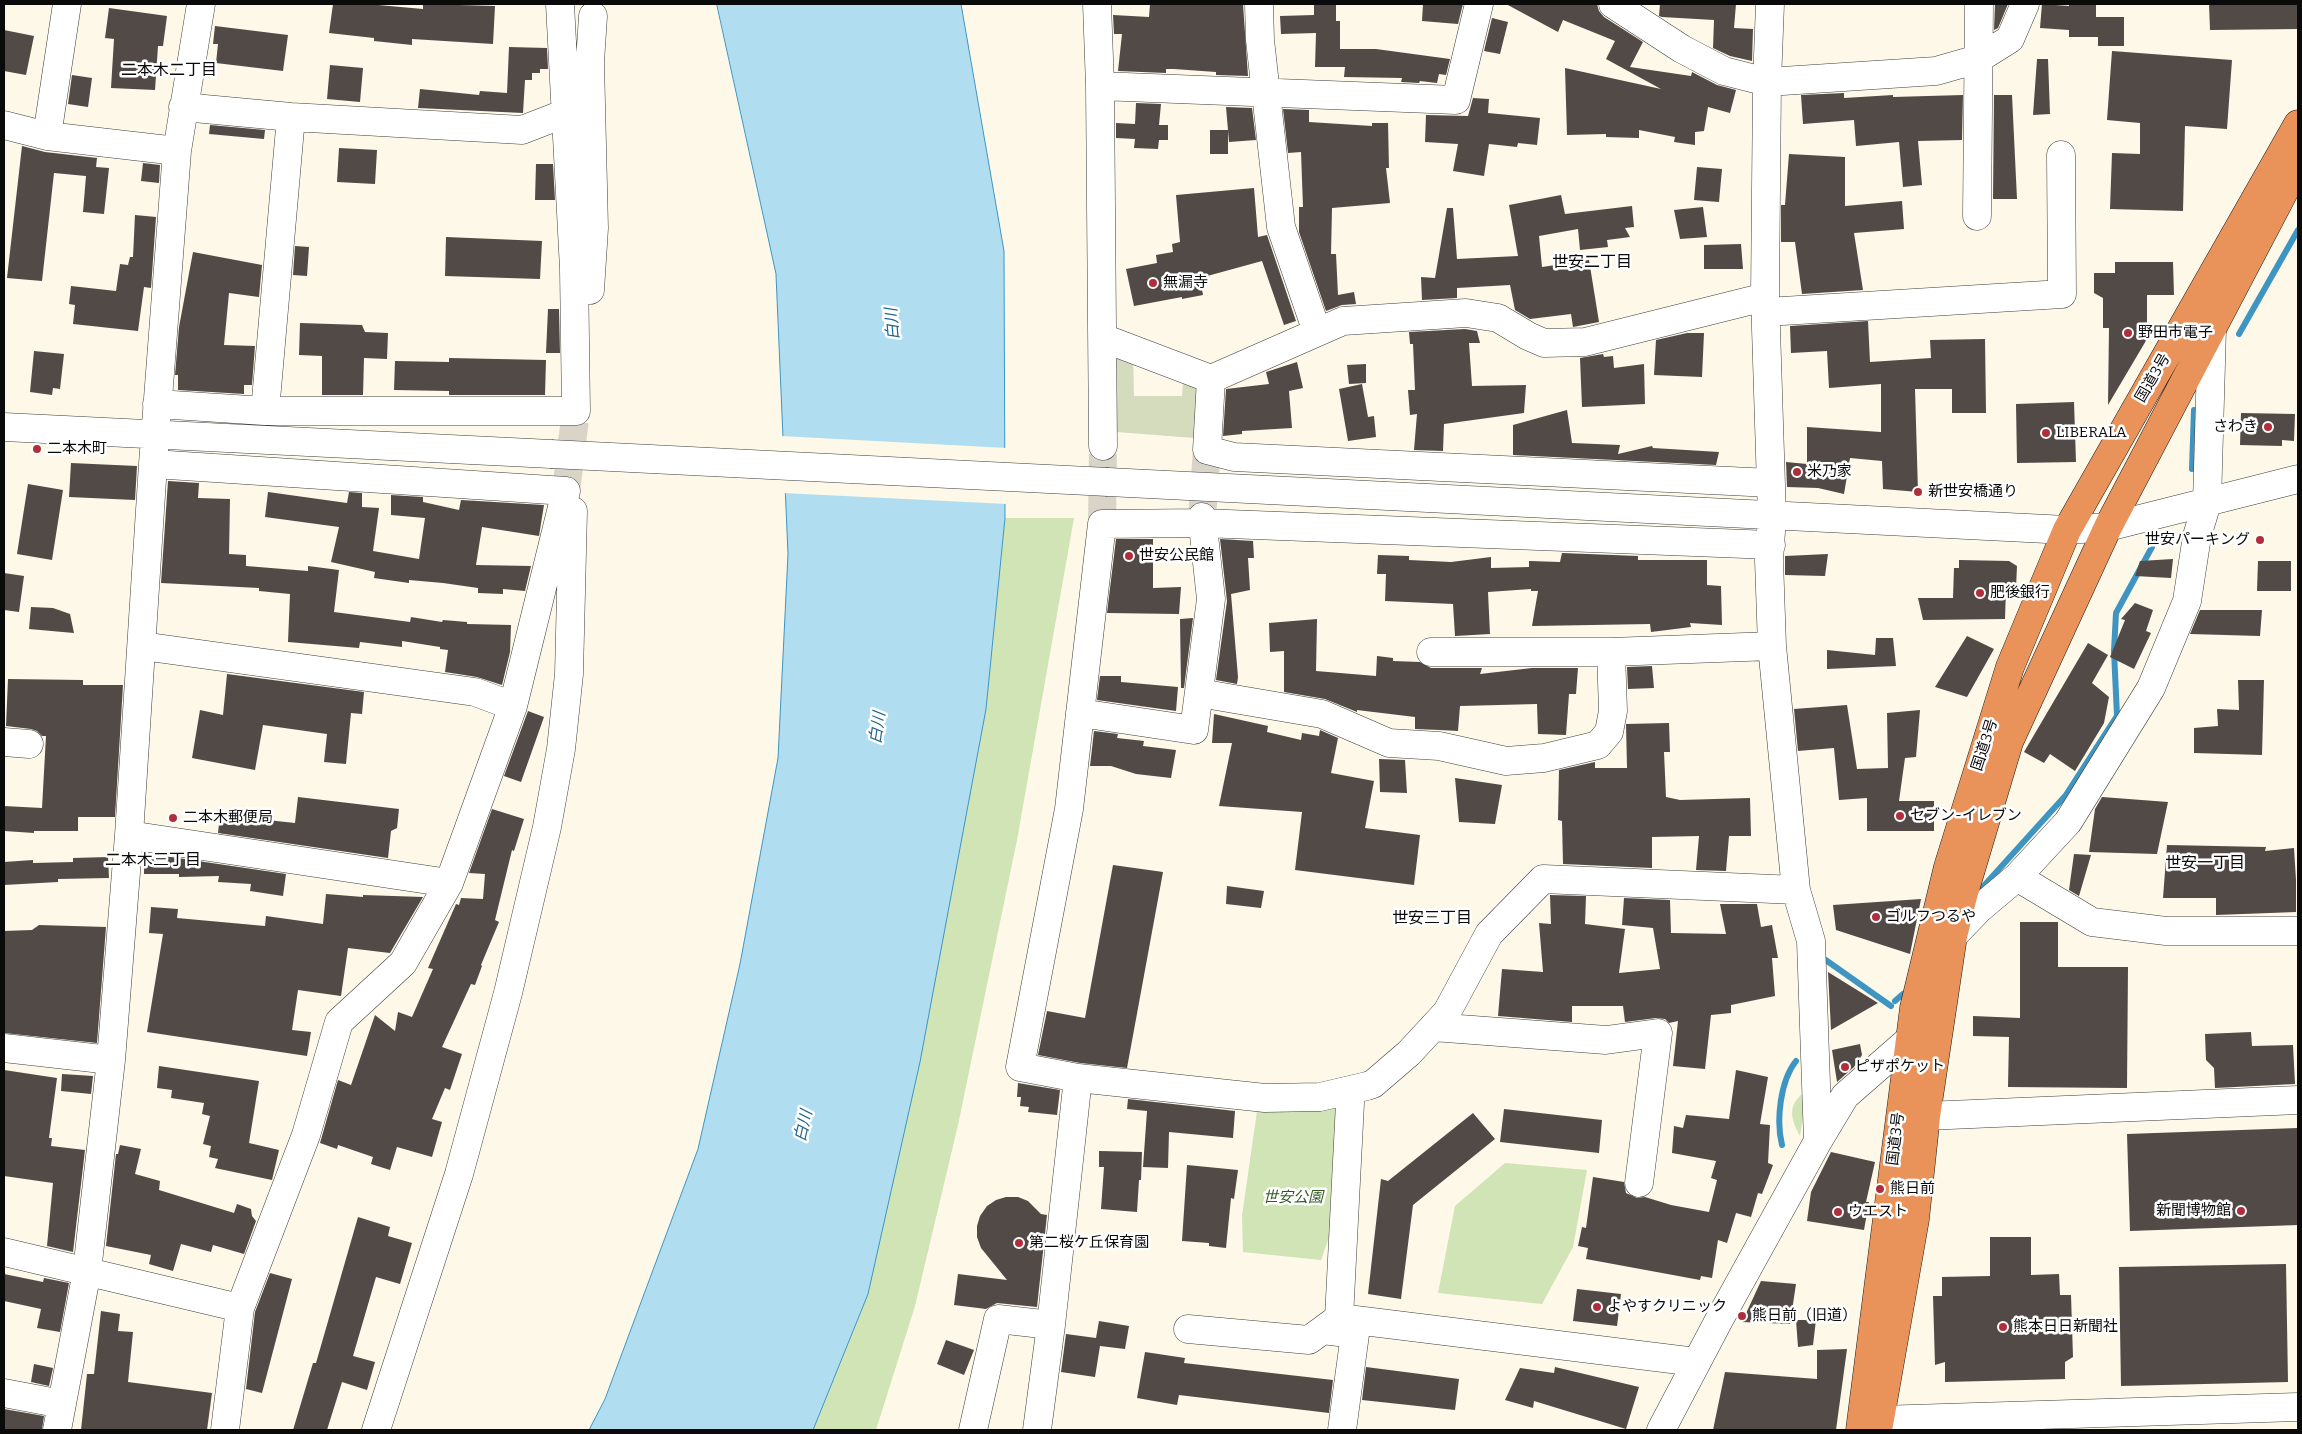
<!DOCTYPE html>
<html>
<head>
<meta charset="utf-8">
<style>
  body { margin:0 }
  #map { position:relative; width:2302px; height:1434px; overflow:hidden; background:#fdf8e8; font-family:Bitter,serif }
  canvas { display:block }
  .frame { position:absolute; inset:0; border:5px solid #0a0a0a; pointer-events:none }
</style>
</head>
<body>
<div id="map">
<canvas width="2302" height="1434"></canvas>
<div class="frame"></div>
</div>
<script>
const c = document.querySelector('canvas').getContext('2d');
c.lineJoin = 'round';
function fill(path, color) {
  c.fillStyle = color;
  c.fill(path, 'evenodd');
}
function trace(path, color, width, dash) {
  c.strokeStyle = color;
  c.lineWidth = width;
  c.lineCap = dash ? 'butt' : 'round';
  c.setLineDash(dash || []);
  c.stroke(path);
}
function drawText(font, color, halo, rows, align = 'center') {
  c.font = font + ' Bitter,"Noto Sans JP",serif';
  c.lineWidth = 5;
  c.setLineDash([]);
  c.textBaseline = 'middle';
  c.strokeStyle = halo;
  c.fillStyle = color;
  for (const [text, x, y, turn = 0] of rows) {
    c.save();
    c.translate(x, y);
    c.rotate((+turn || 0) * Math.PI / 180);
    c.textAlign = isNaN(turn) ? turn : align;
    if (halo) c.strokeText(text, 0, 0);
    c.fillText(text, 0, 0);
    c.restore();
  }
}
fill(new Path2D(`
  M1005,518H1074L1017,840L958,1125L915,1306L876,1430H813L868,1294L986,709Z
  M1807,1090L1800,1136C1789,1116 1788,1104 1807,1090Z
  M1259,1097L1336,1099L1339,1208L1321,1260L1243,1252L1242,1216Z
  M1505,1163L1587,1170L1573,1247L1542,1304L1438,1293L1455,1206Z`), '#d0e4b6');
fill(new Path2D(`
  M1103,338L1133,349L1134,396H1182L1184,368L1211,379L1208,439L1103,431Z`), '#d4dcbd');
const water = new Path2D(`
  M717,4H961L1004,251L1005,518L986,709L920,1062L868,1294L813,1430H589L605,1399L698,1149L740,964L778,758L788,554L776,274Z`);
fill(water, '#b1ddf0');
trace(water, '#3e95c2', 1);
fill(new Path2D(`
  M781,436L1007,448V504L783,493Z`), '#fdf8e8');
trace(new Path2D(`
  M2239,334L2298,230
  M2192,469L2194,410
  M1981,889L2066,795L2117,716L2114,651L2116,613L2152,547
  M1820,956L1891,1006
  M1895,1001L1903,994
  M1782,1145C1776,1121 1780,1081 1796,1061`), '#3e95c2', 6);
fill(new Path2D(`
  M333,4H367L423,9V4L495,6L493,44L412,39V45L374,41V38L329,33Z
  M1150,4H1243L1248,76L1216,75V72L1174,69H1166V73L1118,71L1122,34H1114L1113,15L1149,17Z
  M1314,4H1336V21H1340V49H1376L1450,59L1446,75L1439,74L1437,83L1420,81L1419,83L1401,82L1402,78L1344,77L1345,67H1315L1316,33L1281,34L1280,16L1314,15Z
  M1423,4H1463L1458,24L1422,21Z
  M1506,4H1597L1599,11L1604,17L1643,42L1630,67L1691,76L1692,72L1717,85L1736,90L1730,113L1708,107L1704,131L1695,132V145L1674,142L1675,137L1639,130V138L1606,137V134L1567,135L1565,68L1661,89L1606,59L1615,41L1563,20L1558,32Z
  M1660,4H1736L1734,28L1753,29L1752,61L1730,56L1713,48L1714,20L1662,17L1659,16Z
  M1995,4H2008L1998,28L1994,30Z
  M2042,4L2069,6V4H2096V17H2124V46H2098V37H2069V30L2040,28Z
  M2209,4H2298V29L2210,30Z
  M109,8L167,16L163,46H158L155,90L111,88L114,39L105,38Z
  M1492,18L1508,22L1500,54L1484,51Z
  M215,26L288,35L283,71L216,63L218,44H213Z
  M4,30L34,36L26,75L4,71Z
  M509,47L547,48L548,69H540V73H532V80H525L523,113L418,108L420,89L479,95L480,91L507,93Z
  M2112,51L2232,60L2227,129L2185,126L2183,211L2110,209L2112,153L2140,154V123L2107,120Z
  M2037,59H2048L2050,114L2033,115Z
  M330,65L363,68L360,102L327,99Z
  M72,75L92,78L88,107L68,104Z
  M1844,93V98L1893,95V97L1963,95L1962,140L1918,141L1922,185L1903,187L1899,142L1856,146L1854,120L1803,124L1801,95Z
  M1994,95H2012L2017,199H1993Z
  M1473,98L1489,99L1488,113L1540,118L1537,145L1518,143L1517,147L1489,144L1484,176L1453,171L1458,144L1425,142L1426,115L1468,116Z
  M1136,103L1161,104L1159,125H1168V140H1159L1158,149L1134,148L1135,139L1116,138V123L1135,124Z
  M1226,107L1252,108L1256,140L1229,142Z
  M1283,109L1309,110V122L1372,126V123H1388L1389,168H1386L1390,203L1332,208L1331,254H1336L1338,295L1354,292L1356,304L1342,305L1326,311L1299,232V207H1303L1301,152L1288,153Z
  M210,125L265,130L264,139L209,134Z
  M1210,130H1228V154H1210Z
  M22,146L45,152L97,158L96,167L109,168L104,214L83,212L86,176L54,173L42,281L7,278Z
  M339,148L377,150L375,184L337,182Z
  M1789,154L1845,157V206L1902,201L1904,229L1854,233L1863,290L1802,294L1795,242H1781V205H1785Z
  M143,163L160,165L159,183L141,181Z
  M536,164H553L555,200H535Z
  M1697,167L1722,169L1719,202L1694,200Z
  M1254,188L1258,237L1267,235L1296,321L1284,325L1262,261L1200,278L1203,295L1182,299V297L1134,306L1126,269L1157,263L1156,255L1173,252L1172,244L1180,242L1176,195Z
  M1561,195L1565,214L1632,206L1634,227L1625,228L1630,237L1607,240L1608,247L1580,250L1578,229L1539,236L1542,267L1589,260L1599,322L1573,327L1571,314L1530,319L1515,310L1510,285L1457,288V298L1422,300L1421,277L1435,278L1447,208H1453L1457,259L1518,256L1509,205Z
  M1703,207L1707,237L1680,239L1674,210Z
  M135,215L156,217L151,288L144,287L138,331L73,324L75,305L69,304L71,286L116,291L120,264L128,265L130,257H133Z
  M446,237L542,241L540,279L445,276Z
  M1741,244L1743,269H1704V245Z
  M295,246L309,247L307,276L293,275Z
  M193,252L262,265L259,297L229,293L224,345L255,346L252,385H244V394L178,390V375H175L179,327Z
  M2115,262H2173L2174,295H2147V339L2108,405L2109,328H2103V298L2094,293V273H2115Z
  M548,309H559L560,353H546Z
  M1868,321L1870,362L1931,358L1930,340L1985,339L1986,413H1952V389H1915L1918,492L1883,489L1882,461L1850,458L1844,494L1818,488L1787,487L1786,462L1807,464V427L1881,432V384L1829,388L1827,351L1791,353L1790,326Z
  M300,323L362,325L365,332L388,333L387,359L364,358L363,395H322V356L299,355Z
  M1465,329L1477,331L1480,343H1469L1472,386L1526,385L1524,413L1444,424L1443,451L1414,450L1417,414L1410,415L1408,390H1415L1413,344H1410L1409,332Z
  M1687,333H1704L1702,377L1654,375L1656,340Z
  M34,351L64,354L60,389L53,388L52,395L30,392Z
  M1603,354L1604,357L1613,356L1614,368L1644,364L1645,404L1582,407L1580,358Z
  M449,358L546,360L545,395H449V391L394,390L395,361L449,362Z
  M1297,362L1303,388L1289,391L1292,428L1242,431V434L1223,436L1226,389L1269,384L1266,372Z
  M1366,364V383L1349,384L1347,365Z
  M1362,384L1368,417L1374,416L1376,437L1348,441L1339,389Z
  M2074,402L2076,462L2017,463L2016,404Z
  M1567,410L1572,443L1620,445L1618,454L1652,446L1653,448L1719,452L1716,465L1513,455V425Z
  M2241,413L2295,414L2294,441L2282,440V446L2240,445Z
  M71,463L137,466L135,500L69,497Z
  M168,481L199,483L198,498L230,499L229,554L246,555V566L308,571V566L339,570L334,612L410,622L411,617L442,622L443,620L467,622V624L511,625L510,652L502,685L477,677L445,672L448,650L440,649V647L402,641V647L360,642L359,648L288,642L290,594L259,591V588L161,583Z
  M28,484L63,490L52,560L17,554Z
  M268,492L347,503L349,492L362,493V507L379,508L373,551L419,559L425,518L391,515V495L423,497V502L459,510L461,500L544,505L539,536L482,527L476,565L531,566L525,591L503,589V594L478,593V588L443,583L409,580V583L374,578L375,572L331,562L339,527L265,517Z
  M1116,539H1153V588L1181,587L1179,614L1107,613Z
  M1220,539L1253,541L1254,558H1248L1250,590L1231,594L1238,677L1237,684L1216,680L1227,601Z
  M1562,553L1638,556V560H1707V585L1721,586L1722,625L1690,623L1691,627L1651,632L1650,624L1532,626L1538,591H1531V589L1488,592L1490,634L1455,636L1453,604L1385,601L1386,574H1377L1378,555L1409,556V560L1451,562L1491,557V568L1529,567V561L1560,562Z
  M1828,554L1825,576L1785,575V556Z
  M2173,559L2171,578L2135,576L2140,561Z
  M1959,560L2009,561L2017,566L2016,588H2006L2005,619L1923,620L1918,598H1953L1954,568H1959Z
  M2258,561H2291V591H2257Z
  M4,573L24,576L19,612L4,610Z
  M2135,603L2153,610L2146,631L2151,633L2134,669L2110,657L2125,620L2121,619Z
  M31,607L53,608L70,614L74,633L29,629Z
  M2200,610H2262L2260,636L2190,634Z
  M1193,618L1184,688H1181L1180,619Z
  M1317,619L1316,671L1376,676L1377,656L1393,658V661L1420,662L1431,668H1482L1480,674L1532,668H1578L1576,694H1569L1566,735L1538,734L1537,704L1460,706L1458,731L1440,730L1415,729V717L1357,710V712L1325,699L1284,692V651L1270,652L1269,623Z
  M1967,636L1994,649L1967,697L1935,687Z
  M1876,638H1893L1896,666L1827,669V650L1875,655Z
  M2088,643L2108,655L2092,683L2109,697L2104,723L2075,771L2050,754L2044,763L2024,752Z
  M1652,666L1654,688L1628,689L1627,667Z
  M227,674L364,692L362,714L351,713L346,764L324,762L327,734L263,725L255,770L192,758L200,710L223,715Z
  M1100,676H1121V682L1178,687L1176,711L1097,700Z
  M8,679L83,680V685H123L115,817H78V831H34V833L4,831V806L42,808L46,736H42L37,731L31,729L6,726Z
  M2238,680H2264L2262,755L2194,753V728L2218,726L2217,709L2239,710Z
  M1847,705L1857,769L1888,768L1887,713L1920,710L1916,757L1905,758L1899,801H1934V831H1867V798L1839,800L1834,748L1798,751L1794,709Z
  M528,711L544,717L521,782L504,776Z
  M1214,714L1268,726L1267,732L1301,740L1302,733L1319,736L1320,730L1338,738L1331,773L1374,781L1365,828L1420,835L1414,885L1295,870L1302,812L1219,806L1232,743H1212Z
  M1669,723L1670,752H1664L1666,797L1680,800L1750,798L1751,836H1729L1726,871L1696,870L1699,836L1652,837V868L1563,864L1562,821L1558,820L1559,770L1595,762V768H1627L1626,724Z
  M1094,731L1118,734L1117,738L1144,741L1143,746L1176,750L1171,778L1136,774L1111,766H1090Z
  M1379,759L1405,760L1407,793L1380,792Z
  M1455,778L1502,785L1495,824L1459,822Z
  M298,797L399,809L397,828L391,831L388,858L218,833L220,815L295,823Z
  M2102,797L2168,802L2157,854L2089,852L2095,809Z
  M492,809L524,819L514,851L512,850L495,920L499,922L481,965L482,966L475,985L471,984L442,1047L462,1054L450,1090L445,1088L432,1119L442,1122L432,1157L397,1147L390,1170L371,1164L373,1157L338,1145L337,1149L320,1143L338,1080L351,1085L375,1015L395,1031L398,1012L412,1017L433,969L428,968L456,904L459,905L461,898L483,899L485,874L469,873Z
  M2167,845L2266,847L2265,851L2294,848L2296,880V912L2216,915V898H2163Z
  M144,853L286,874L283,896L250,891L251,884L218,882L219,876L179,877V874H144Z
  M2074,854L2091,855L2079,896L2069,890Z
  M108,857L109,878L58,879V882L4,885V862L33,860V863L73,862V858Z
  M1113,865L1163,872L1127,1068L1080,1063L1038,1055L1047,1011L1085,1018Z
  M1227,886L1264,891L1261,908L1226,904Z
  M326,894L363,897V895L423,897L390,953L348,948L341,996L298,990L292,1030L311,1032L307,1056L147,1032L163,934L149,933L151,907L178,909L177,918L265,926L266,916L323,924Z
  M1550,895L1586,896L1585,924L1625,929L1619,973L1660,969L1653,928L1622,925L1624,898L1670,900L1671,933L1726,934L1720,904H1757L1761,927L1772,925L1778,958H1772L1775,996L1731,1005V1013L1711,1015L1705,1069L1673,1066L1678,1021L1669,1023L1665,1019L1656,1018L1625,1022L1623,1006H1572V1022L1498,1016L1502,969L1543,972L1539,923L1551,924Z
  M1921,899L1910,954L1836,930L1833,905Z
  M2020,922H2058V967H2128L2127,1088L2008,1087L2009,1037L1973,1036V1016L2020,1018Z
  M39,925L106,927L97,1043L4,1033V931L32,930Z
  M1828,972L1878,1003L1831,1030Z
  M2251,1032L2252,1046L2293,1045L2295,1084L2215,1088L2214,1068L2206,1060L2205,1034Z
  M1860,1044L1862,1055L1854,1067L1837,1082L1832,1050Z
  M159,1066L259,1081L249,1143L279,1150L272,1180L215,1168L218,1159L209,1157L211,1146L203,1144L210,1116L202,1114L204,1103L171,1098L172,1090L157,1088Z
  M4,1070L57,1078L49,1138H52L51,1146L85,1150L73,1252L47,1246L53,1183L4,1176Z
  M1736,1070L1768,1077L1760,1124L1770,1125L1768,1163L1773,1165L1762,1194L1758,1193L1751,1217L1736,1213L1727,1243L1718,1240L1712,1278L1701,1276L1700,1280L1586,1259L1588,1248L1578,1246L1582,1227L1586,1228L1593,1177L1624,1182L1626,1193L1637,1198L1645,1197L1671,1205L1709,1212L1717,1180L1711,1178L1716,1161L1672,1153L1674,1126L1683,1128L1686,1115L1729,1119Z
  M62,1074L93,1076L91,1094L61,1091Z
  M1018,1083L1060,1090L1057,1115L1028,1112L1029,1107L1020,1106L1021,1097H1017Z
  M1128,1099L1235,1111L1233,1138L1169,1132L1168,1168L1143,1167L1147,1111L1127,1109Z
  M1504,1109L1602,1120L1599,1153L1500,1142Z
  M1473,1113L1495,1139L1413,1205L1401,1299L1368,1294L1381,1179L1388,1181Z
  M2298,1128V1225L2130,1231L2127,1134Z
  M120,1145L141,1149L135,1174L160,1181L159,1190L234,1213L237,1204L251,1209L252,1216L256,1221L244,1254L213,1245L211,1252L181,1244L173,1271L149,1264L151,1255L106,1246L116,1154H118Z
  M1099,1151L1142,1152L1141,1180H1139L1137,1212L1101,1209L1104,1167H1099Z
  M1831,1152L1875,1162L1866,1202H1869L1864,1230L1807,1221L1811,1192Z
  M1187,1165L1238,1170L1234,1199L1231,1198L1226,1248L1209,1246V1243L1182,1241Z
  M1006,1197H1018L1028,1201L1041,1214L1047,1215L1037,1307L997,1303L986,1309L954,1305L958,1274L1007,1280L981,1248L977,1237V1226L980,1216L987,1206L996,1200Z
  M358,1217L390,1227L388,1236L412,1243L400,1284L376,1277L353,1356L375,1362L367,1390L342,1382L327,1430H293L313,1363H316Z
  M1990,1237H2031V1275L2059,1274L2060,1295H2071L2073,1357L2065,1362V1379L1945,1382V1362L1935,1365L1933,1296H1942V1277L1990,1276Z
  M2286,1264L2288,1382L2121,1386L2119,1267Z
  M270,1273L292,1279L262,1393L246,1389L255,1312Z
  M4,1274L43,1282L44,1278L69,1283L60,1332L37,1328L41,1309L4,1301Z
  M1761,1281L1796,1284L1790,1324L1742,1322Z
  M1577,1289L1621,1294L1617,1326L1573,1321Z
  M101,1311L120,1314L118,1331L133,1332L128,1382L212,1393L207,1430H81L87,1374H94Z
  M1796,1320H1816L1813,1345L1798,1347Z
  M1099,1321L1129,1326L1125,1349L1100,1346L1095,1377L1061,1372L1066,1334L1096,1338Z
  M946,1340L974,1350L964,1375L937,1364Z
  M1847,1349L1836,1430H1713L1725,1372L1817,1379V1350Z
  M1145,1352L1185,1358L1184,1363L1333,1380L1329,1413L1179,1395L1177,1405L1137,1398Z
  M34,1364L53,1368L49,1386L31,1382Z
  M1366,1367L1459,1379L1455,1410L1362,1400Z
  M1555,1367L1639,1387L1626,1429L1534,1401L1533,1408L1505,1400L1520,1368L1554,1373Z
  M4,1409L44,1416L42,1430H4Z`), '#514a47');
trace(new Path2D(`
  M566,491L576,411
  M1202,517L1207,450
  M1102,524L1103,446`), '#d9d4c7', 28, [28, 14]);
const minor = new Path2D(`
  M560,4L574,269L576,411
  M1097,4L1100,86L1103,446
  M1259,4L1260,40L1281,227L1317,332
  M1613,4L1682,49L1724,71L1767,82L1936,71L1978,59L2010,39L2025,4
  M1770,4L1767,82L1765,297L1772,517L1769,560L1772,646L1796,890L1811,941L1818,1141
  M1100,86L1456,100L1479,4
  M183,107L291,117L522,130L566,113
  M4,125L47,136L177,151
  M47,136L67,4
  M1977,216L1979,4
  M590,290L594,228L590,62L593,16
  M1765,297L1585,342L1544,343L1528,336L1498,318L1466,313L1343,321L1211,379L1207,450L1234,457L1771,483
  M1766,312L2062,294L2061,155
  M1103,338L1211,379
  M157,404L265,411H576
  M265,411L291,117
  M4,427L551,454
  M153,464L566,491
  M1108,482L2067,530L2108,527L2298,479
  M142,646L475,692L513,706
  M1431,652H1611L1772,646
  M1199,693L1322,714L1389,743L1439,746L1506,761L1544,758L1598,745L1609,732L1613,711L1611,652
  M1080,713L1194,730L1211,599L1202,517
  M4,742L29,744
  M129,835L449,883
  M2017,877L2092,922L2166,931H2298
  M1953,936L1979,909L2017,877L2068,822L2151,688L2187,601L2197,536L2207,503L2212,328
  M1433,1027L1606,1040L1658,1033L1639,1183
  M4,1048L111,1060
  M1078,1078L1020,1067L1069,809L1102,524L1202,523L1771,545
  M1346,1091L1350,1103L1339,1318L1696,1362
  M1903,1114L1926,1116L2298,1100
  M4,1252L240,1308
  M1188,1329L1309,1340L1339,1318
  M1323,1330L1355,1334L1342,1430
  M4,1393L62,1404
  M1879,1420L2298,1407
  M57,1430L87,1271L111,1060L129,835L153,464L177,151L201,4
  M225,1430L240,1308L306,1135L339,1022L403,963L449,883L513,706L566,491
  M376,1430L459,1174L508,993L547,827L561,749L569,674L573,511
  M973,1430L998,1319L1051,1325
  M1037,1430L1051,1325L1078,1078L1265,1098L1320,1097L1367,1086L1373,1084L1409,1053L1447,1012L1489,934L1543,879L1796,890
  M1661,1430L1719,1320L1818,1141L1845,1096L1909,1040H1928`);
const highway = new Path2D(`
  M1860,1430L1914,1008L1948,867L2010,667L2067,530L2298,124
  M1878,1430L1915,1219L1926,1116L1953,936L1963,896L2009,742L2108,527L2298,165`);
trace(minor, '#3d3d3d', 29);
trace(highway, '#1b1b1b', 29);
trace(minor, '#fff', 28);
trace(highway, '#e9935b', 28);
const minorBridge = new Path2D(`
  M551,454L1108,482`);
trace(minorBridge, '#3d3d3d', 29, []);
trace(minorBridge, '#fff', 28);
for (const [x, y, r, color] of [
  [1153,283,5,"#ae2e3c"],
  [2128,333,5,"#ae2e3c"],
  [2268,427,5,"#ae2e3c"],
  [2046,433,5,"#ae2e3c"],
  [37,449,5,"#ae2e3c"],
  [1797,472,5,"#ae2e3c"],
  [1918,492,5,"#ae2e3c"],
  [2260,540,5,"#ae2e3c"],
  [1129,556,5,"#ae2e3c"],
  [1980,593,5,"#ae2e3c"],
  [1900,816,5,"#ae2e3c"],
  [173,818,5,"#ae2e3c"],
  [1876,917,5,"#ae2e3c"],
  [1845,1067,5,"#ae2e3c"],
  [1880,1189,5,"#ae2e3c"],
  [2241,1211,5,"#ae2e3c"],
  [1838,1212,5,"#ae2e3c"],
  [1019,1243,5,"#ae2e3c"],
  [1597,1307,5,"#ae2e3c"],
  [1742,1316,5,"#ae2e3c"],
  [2003,1327,5,"#ae2e3c"]
]) {
  const dot = new Path2D();
  dot.arc(x, y, r, 0, 2 * Math.PI);
  c.fillStyle = color;
  c.fill(dot);
  trace(dot, '#fff', 2);
}
drawText('15px', '#0a0a0a', '#fff', [
  ["無漏寺",1163,283],
  ["野田市電子",2138,333],
  ["さわき",2258,427,"right"],
  ["LIBERALA",2056,433],
  ["二本木町",47,449],
  ["米乃家",1807,472],
  ["新世安橋通り",1928,492],
  ["世安パーキング",2250,540,"right"],
  ["世安公民館",1139,556],
  ["肥後銀行",1990,593],
  ["セブン-イレブン",1910,816],
  ["二本木郵便局",183,818],
  ["ゴルフつるや",1886,917],
  ["ピザポケット",1855,1067],
  ["熊日前",1890,1189],
  ["新聞博物館",2231,1211,"right"],
  ["ウエスト",1848,1212],
  ["第二桜ケ丘保育園",1029,1243],
  ["よやすクリニック",1607,1307],
  ["熊日前（旧道）",1752,1316],
  ["熊本日日新聞社",2013,1327]
], 'left');
drawText('15px', '#0a0a0a', '#fff', [
  ["国道3号",2153,378,-60],
  ["国道3号",1985,745,-72],
  ["国道3号",1896,1139,-83]
]);
drawText('italic 15px', '#305b20', '#fff', [
  ["世安公園",1293,1198]
]);
drawText('16px', '#0a0a0a', '#fff', [
  ["二本木二丁目",169,71],
  ["世安二丁目",1592,263],
  ["二本木三丁目",153,861],
  ["世安一丁目",2205,864],
  ["世安三丁目",1432,919]
]);
drawText('italic 16px', '#1e6590', '#fff', [
  ["白川",893,324,-95],
  ["白川",878,728,-82],
  ["白川",804,1126,-77]
]);
</script>
</body>
</html>
